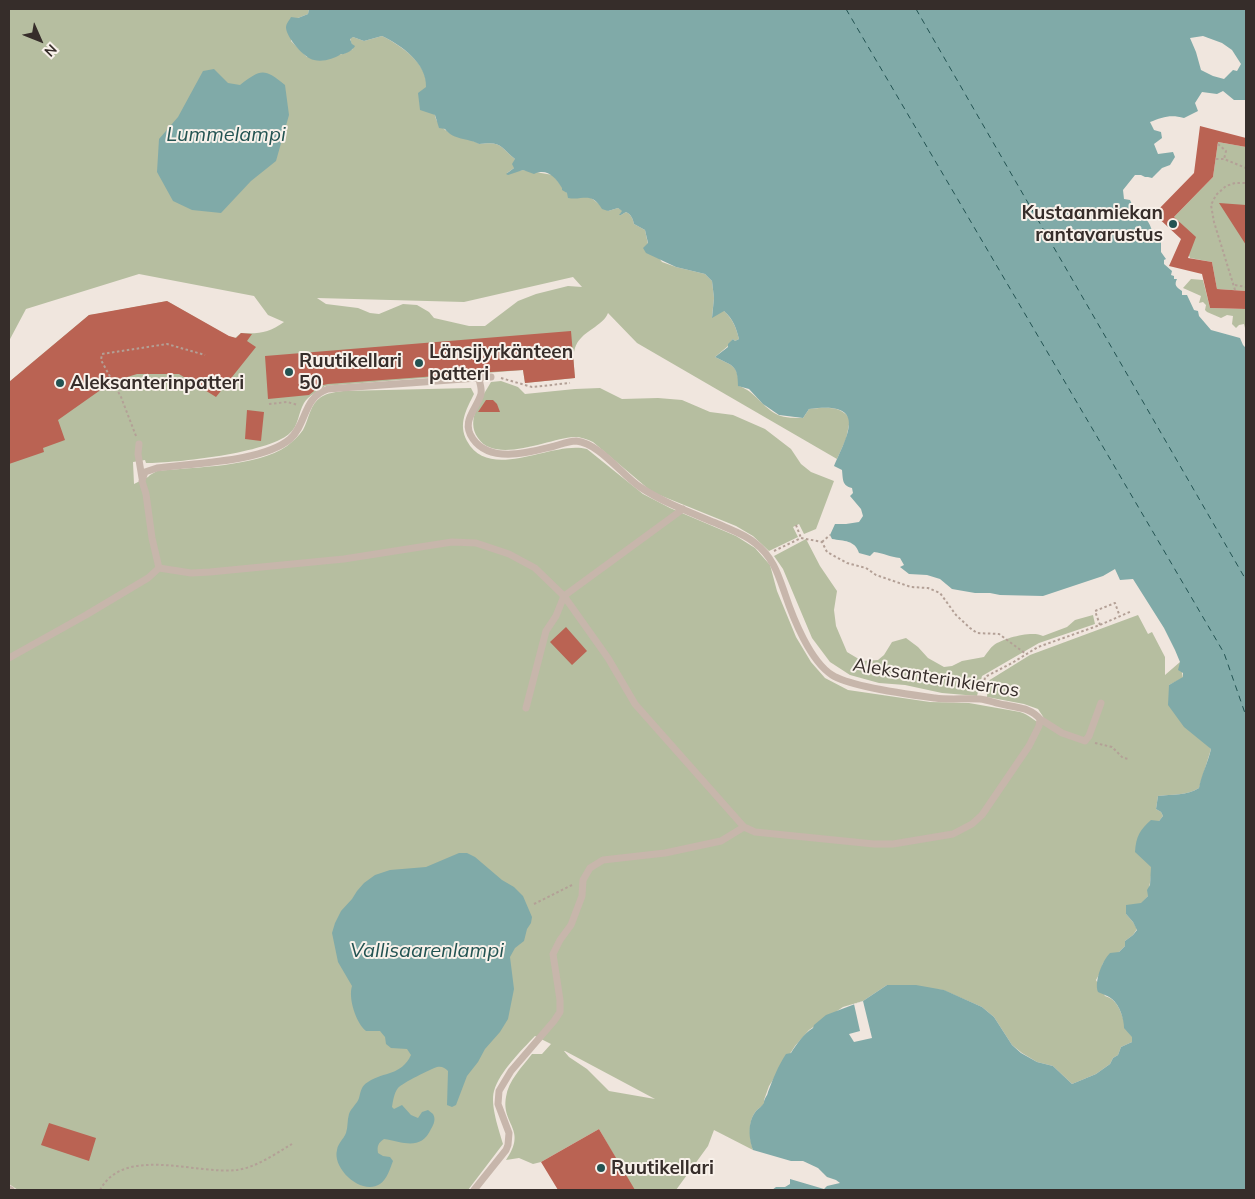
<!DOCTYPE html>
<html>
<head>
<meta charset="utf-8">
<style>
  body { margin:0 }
  #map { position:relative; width:1255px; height:1199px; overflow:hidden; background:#f0e6de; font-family:Mulish,sans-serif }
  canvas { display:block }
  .frame { position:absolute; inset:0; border:10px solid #362d2a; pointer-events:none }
  .north { position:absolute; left:15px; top:15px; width:50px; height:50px; -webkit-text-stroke:4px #f8f1ea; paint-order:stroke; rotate:134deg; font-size:14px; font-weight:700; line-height:20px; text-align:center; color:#362d2a }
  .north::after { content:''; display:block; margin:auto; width:18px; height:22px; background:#362d2a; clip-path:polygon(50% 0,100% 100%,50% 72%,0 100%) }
</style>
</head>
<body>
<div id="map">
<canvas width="1255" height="1199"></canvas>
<div class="frame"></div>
<div class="north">N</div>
</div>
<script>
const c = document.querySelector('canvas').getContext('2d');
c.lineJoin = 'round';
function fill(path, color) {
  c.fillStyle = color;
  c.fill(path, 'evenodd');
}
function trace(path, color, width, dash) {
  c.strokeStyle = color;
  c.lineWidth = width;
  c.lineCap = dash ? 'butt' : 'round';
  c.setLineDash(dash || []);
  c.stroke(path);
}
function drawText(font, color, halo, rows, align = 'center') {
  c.font = font + ' Mulish,sans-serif';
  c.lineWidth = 4;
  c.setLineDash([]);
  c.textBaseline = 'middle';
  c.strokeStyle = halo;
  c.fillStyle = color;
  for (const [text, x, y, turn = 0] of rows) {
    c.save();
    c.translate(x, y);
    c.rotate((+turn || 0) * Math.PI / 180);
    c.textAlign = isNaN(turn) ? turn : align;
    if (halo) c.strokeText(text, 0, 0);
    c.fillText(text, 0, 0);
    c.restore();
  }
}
fill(new Path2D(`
  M9,9H309L308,14L298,18L291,41L307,57L343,54L353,49L350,38L353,37L364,41L382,36C398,44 423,60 426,80C427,90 426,102 426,112H432L435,115C436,122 439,123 443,128C455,139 466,136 479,144C501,141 500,146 515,159L514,168L507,173L523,170L553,175L567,193L590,197L608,211L618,208L623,211L620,214L621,215L626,212C631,214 633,219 634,224L645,230L648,244L662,262L676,267L705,274L712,281L714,298L712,317L723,310C733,319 736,327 739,339L735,341L733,339L728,346L715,357C733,366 738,365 739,386C756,392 763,408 778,415C785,418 796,418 803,418L809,409C824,407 843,405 850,420L846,439L837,459L637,343L608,313C605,320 601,322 595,327C570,343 573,351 575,378L525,383L523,370L325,386C319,391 308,396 304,403C298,413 299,426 289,434C267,453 177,463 146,463L145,460L133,462L134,484L148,477L150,475L157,471C194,467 257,467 287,446C293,441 299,436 303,430C309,419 310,404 321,397C327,393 336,392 343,391L471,388L474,394C466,410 458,424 467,441C490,483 552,440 587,449L643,494L670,508L736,536L755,548L770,565L777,591L796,637L811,662L825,678L848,690L930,702L969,703L1020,712C1030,715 1034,721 1043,725L1044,718L1038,709L1024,704L987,697L988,681L1030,655L1138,615L1148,634L1152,632L1165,657V675L1180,662L1183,678L1169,685L1211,749L1199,788C1187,796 1172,794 1158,796L1156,809L1161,812L1163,816L1159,821L1148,896L1142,903L1126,914L1133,922L1137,929L1133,935L1125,941V946L1119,952L1103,963L1101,971L1096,980L1105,996C1124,1001 1121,1026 1133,1037L1132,1042L1121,1047L1118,1055L1113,1058L1110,1064L1096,1074L1072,1084L1053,1066L1037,1062L1022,1053L1012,1045L994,1017L982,1007L943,990L887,985L863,1001L843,1007L809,1030L795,1046L769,1086L764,1100L765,1103C762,1106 758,1109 756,1111C747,1122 750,1139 753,1150L714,1130L708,1146L676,1190H634L599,1129L541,1162L533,1164L519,1158L506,1160C528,1129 501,1125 506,1097C508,1081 522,1067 532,1054H542L551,1044L535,1036C521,1051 500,1071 494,1091C490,1105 499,1130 503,1144L468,1190H18L9,1184V382L89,315L97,314L167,301L228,336L235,338L241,333C259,334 269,333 284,322L268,315L254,296L139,274L26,309L9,341ZM573,277L582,287L568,286L536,294L518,301L485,326H469L434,318L429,312L417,305L403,304L379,314L370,313L358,308L326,304L317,298L464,302ZM564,1051H565L655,1099L609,1091L587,1069L569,1057Z
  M1218,142L1246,147V291L1217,289L1212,262L1190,258L1174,217L1213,177Z
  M1191,279L1203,280L1210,308L1246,309V332L1244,324L1239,325L1236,328L1232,324L1233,316L1227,315L1221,318L1207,312L1205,310L1206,305L1203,302L1199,303L1201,296L1183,288Z
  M501,381L518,387L525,394L575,389L600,388L622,399L658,398L682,400L710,412L733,415L765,429L791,449L801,464L811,472L834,481L816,529L804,534L799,524L793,527L798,537L769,551L753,536L736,526L652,492L593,442C587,439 581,437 574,437C550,438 496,465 478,438C465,420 482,398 491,382Z
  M806,539L820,566L837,591L834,610L836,626L847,652L862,661L878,660L884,655L892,642L906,638L918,647L928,658L944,667L952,666L962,661L984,657C987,653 990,648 994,645C1003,638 1033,630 1043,636L1067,627L1075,620L1093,615L1095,624L1039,643L982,676L977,696L942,693L905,685L879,683L850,675L830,662L812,638L783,569L774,556Z`), '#b6bea0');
fill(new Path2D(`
  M309,9H1246V100H1234L1223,91L1217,94L1202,92L1195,103L1198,111L1184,118C1171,114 1162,117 1150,122L1154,130L1161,132L1162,138L1154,144L1158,154L1173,152L1175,157L1170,165L1162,168L1152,178L1148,177H1145L1141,175H1135L1123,190L1124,199L1130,200L1135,211C1145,215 1150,223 1152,231H1156L1161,238V252L1166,259L1164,260V264L1172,271L1171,275L1174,276V279H1177C1174,285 1176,287 1182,291V295H1187L1194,310L1198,311L1199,316L1211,330L1240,338L1243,345L1246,348V1190H772L776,1187H785L790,1184V1179L824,1189L827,1186L840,1183L836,1180L827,1177L818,1168L803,1161H791L753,1150C749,1139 747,1122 756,1111C758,1109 762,1106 764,1103C764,1098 767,1097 768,1092C773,1079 778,1066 786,1054L791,1053C796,1045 804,1033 813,1028L814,1025L826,1015L863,1001L887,985H916L944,990L982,1007L994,1017L1012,1045L1021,1053L1037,1062L1053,1066L1072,1084L1096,1074L1110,1064L1113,1058L1118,1055L1121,1047L1132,1042V1037L1124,1028C1124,1020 1120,1005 1112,999C1109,996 1102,994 1098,992C1094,982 1102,961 1110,953L1119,952L1125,946V941L1133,935L1137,930L1133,922L1126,914V905L1141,903L1148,896L1147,890L1150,885L1151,867L1135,852C1136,836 1140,830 1151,820L1159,821L1163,816L1161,812L1156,809L1158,796C1172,794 1187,796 1199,788C1201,776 1208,762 1211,749L1184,727L1168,705L1169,685L1183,677V673L1178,670L1180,662L1175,650L1164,628L1133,579L1120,580L1115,569L1103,576L1043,596L1000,595L990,593H975L952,589L940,579L927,575L909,574L900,567L904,565L900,558C890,557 883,553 874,552L870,556L859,553C855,540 844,541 832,539L830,535L835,524H846L859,522L863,516L861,509L850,496L853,493L852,488C842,486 843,479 842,470L834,466C850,431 866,401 809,409L803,418L779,415L763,404L749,389L738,386C738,365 733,366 715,357L728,347V344L733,339L735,341L739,339C736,327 733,319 724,311L712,318L714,298L712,281L705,274L676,267L646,253L643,248L648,243L645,230L634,224C633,219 631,214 626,212L621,215H619L622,211L618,208L608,211L602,209C591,191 583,201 568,198L567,193L562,190V188C555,177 547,168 534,174L523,170L508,175L506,174L514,168L512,164L515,159C500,146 501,141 479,144C468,138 453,140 445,129L439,128L435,115L420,110L418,93L426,87C427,63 401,45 382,36L364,41L353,37L350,39L352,44L355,46C353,50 345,55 341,54C334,59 323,62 314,60C304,58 287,38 286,28C286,23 289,21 291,17L298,18L308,14ZM1203,36L1222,43L1232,50L1241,64L1237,71L1233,70L1224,79L1213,76L1201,70L1196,52L1190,38Z
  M214,69L228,83L240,85C261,69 264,68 285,85L289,115L276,161L251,181L221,213L192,210L173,201L157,172L159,139L178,117L203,71Z
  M459,853H467L475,857L502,880L514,887L523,896L532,917L531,923L527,929L524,941L515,948L510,957L514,989L508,1019L500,1032L485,1049L478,1062L467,1076L456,1105L452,1107L447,1105L448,1071C445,1068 442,1066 437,1067C431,1069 402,1083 398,1088C394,1093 393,1101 392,1107L394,1109L402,1105L411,1115L418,1118L422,1112L428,1110L433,1114C436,1119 434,1124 431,1129C421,1151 403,1142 384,1139C378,1143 377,1146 378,1153L383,1156L390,1157L393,1161C390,1169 387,1179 380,1184C362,1196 332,1169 337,1150C338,1143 343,1140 346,1133C348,1127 347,1121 349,1114C351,1108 357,1104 359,1098C361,1091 361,1086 368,1082C385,1071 401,1076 411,1055L407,1049L391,1048L386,1044L385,1037L380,1031H366C356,1023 348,998 352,986L338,962L332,933L335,923L341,911L352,899L357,891L364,883L375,875L390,870L426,867Z`), '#80aaa8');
fill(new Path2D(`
  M863,1001L872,1038L854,1042L849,1034L860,1031L854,1004Z`), '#f0e6de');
trace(new Path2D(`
  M846,9L1224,653L1246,716
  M916,9L1246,580`), '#235352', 1, [6, 5]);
fill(new Path2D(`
  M1200,126L1246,138V147L1218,142L1213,177L1174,217L1196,237L1188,258L1212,262L1217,289L1246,291V309L1210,308L1202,274L1169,266L1181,239L1154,214L1194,173Z
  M1219,203L1246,205V245Z
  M167,301L229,336L236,338L241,333L252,334L247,341L256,347L216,397L179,374H137L121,379L109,384L58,420L65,440L43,448L44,452L9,464V382L89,315Z
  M571,331L575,378L525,383L523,370L491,372L328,384L314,387V391L309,395L268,399L265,356Z
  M486,400H493L497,404L500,412H478Z
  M247,410L264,412L261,441L245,439Z
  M566,627L587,651L572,665L550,642Z
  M49,1123L96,1138L89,1161L41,1145Z
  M599,1129L635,1190H558L541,1162Z`), '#ba6353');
trace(new Path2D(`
  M1218,144L1226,151L1224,159
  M1216,159H1224L1246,168
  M1235,285L1246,287
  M1235,290L1214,222L1211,205L1216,195L1226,186L1235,183H1246
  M501,378L532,387L570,383
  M269,404L287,402L298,405
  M136,436L121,397L101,360L102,354L167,344L205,355
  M796,525L801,538
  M822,542L830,535
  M774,551L801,538L822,542L827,552L847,563L866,568L876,575L911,587L928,588L940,593L956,615L970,628L977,633L999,634L1026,654
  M1100,625L1095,611L1115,603L1120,617
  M983,690L985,677L1012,663L1038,647L1100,625L1132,611
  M1095,743L1112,747L1123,758L1129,759
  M534,904L572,885
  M100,1190C124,1145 197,1175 237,1170C257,1167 275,1154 292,1144`), '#b3a096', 2, [2.5, 2.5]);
trace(new Path2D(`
  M139,444L138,454L142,478
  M159,568L191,573L210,572L344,559L452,542L476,543L509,554L535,568L564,596L608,658L635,704L744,827
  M159,568L152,538L146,494L142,481L145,472L157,468C193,463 263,462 290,439C307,424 303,397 328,389L491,377
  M9,658L86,615L148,578L159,568
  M526,708L546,631L556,616L564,596L683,509
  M1040,719L1062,733L1085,741L1089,736L1101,703
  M9,1189L11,1190
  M474,1190L506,1150L508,1145L509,1133L498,1104L499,1091L511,1071L554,1021L560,1012V1000L553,954L560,940L571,925L582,896L583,880L590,868L603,860L665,853L721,841L744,827L755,832L874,844H893L953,834L972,824L982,815L1029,746L1039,726L1040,719C1031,708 1019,708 1006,705C997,704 989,700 980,699C965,698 950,700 935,698C912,695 850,687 832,675C810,661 793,618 785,594C778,574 773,557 755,543C744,534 731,530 718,524C692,513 664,503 640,487C622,475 599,443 576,441C568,441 559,445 551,447C527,453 490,463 473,439C460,421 477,409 481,394C482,389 480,384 479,379`), '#c7b6ab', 7);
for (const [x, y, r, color] of [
  [1173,224,5,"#235352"],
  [419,363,5,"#235352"],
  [289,372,5,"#235352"],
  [60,383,5,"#235352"],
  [601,1168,5,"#235352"]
]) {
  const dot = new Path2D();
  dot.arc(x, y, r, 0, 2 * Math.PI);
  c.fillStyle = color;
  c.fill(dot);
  trace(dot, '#f8f1ea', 2);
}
drawText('bold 19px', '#362d2a', '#f8f1ea', [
  ["Kustaanmiekan",1163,213,"right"],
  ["rantavarustus",1163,235,"right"],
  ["Länsijyrkänteen",429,352],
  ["patteri",429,374],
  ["Ruutikellari",299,361],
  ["50",299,383],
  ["Aleksanterinpatteri",70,383],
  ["Ruutikellari",611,1168]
], 'left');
drawText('19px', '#362d2a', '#f8f1ea', [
  ["Aleksanterinkierros",936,678,9]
]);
drawText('italic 20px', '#235352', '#f8f1ea', [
  ["Lummelampi",226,135],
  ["Vallisaarenlampi",427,951]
]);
</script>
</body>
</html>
